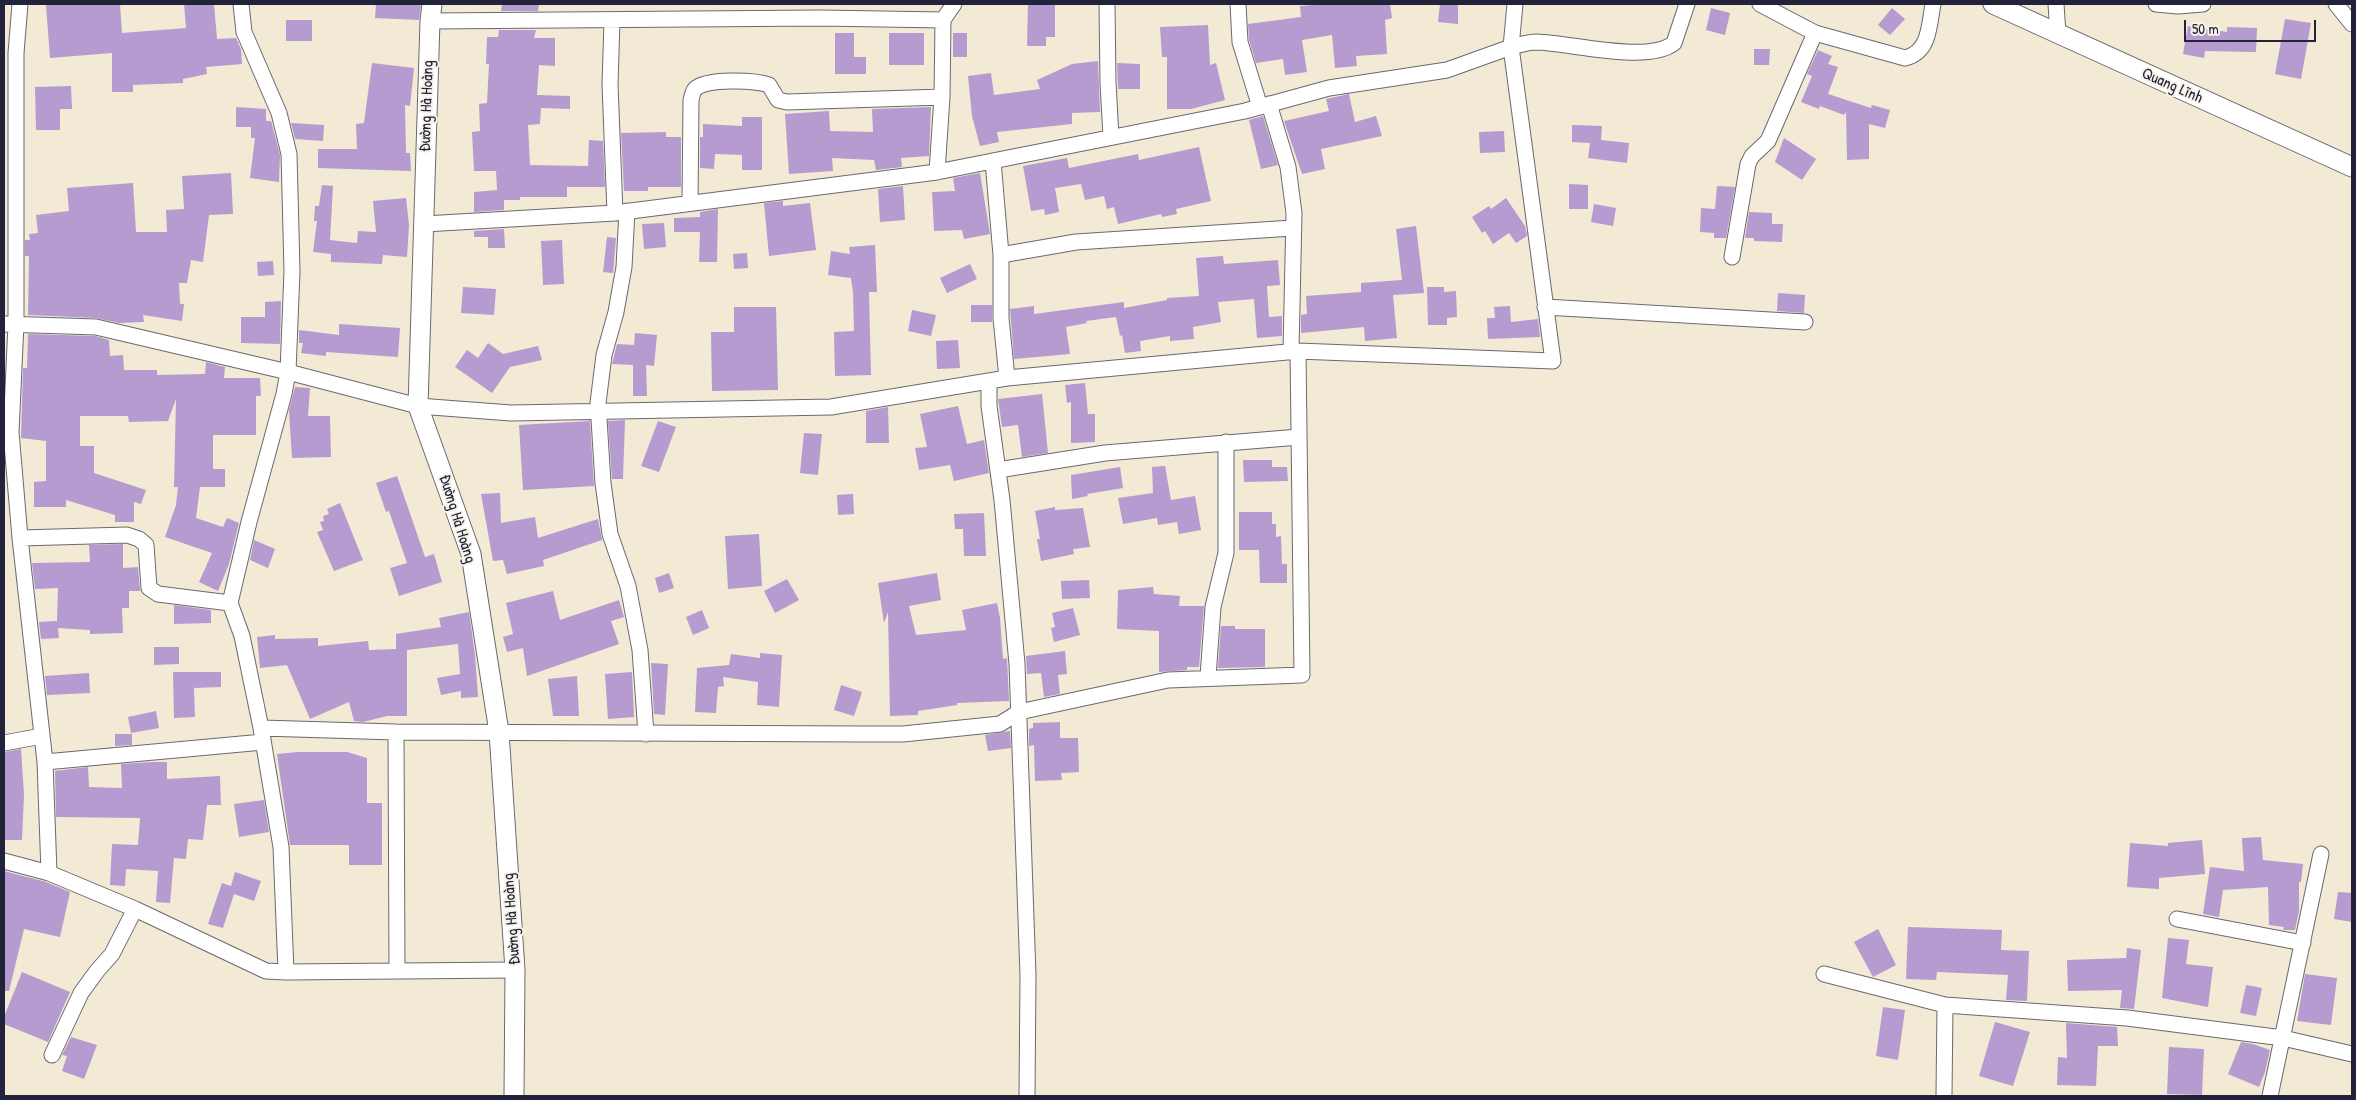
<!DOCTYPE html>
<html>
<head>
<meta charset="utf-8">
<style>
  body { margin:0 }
  #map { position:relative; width:2356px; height:1100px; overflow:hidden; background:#f2ead4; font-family:"Patrick Hand",sans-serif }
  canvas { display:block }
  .frame { position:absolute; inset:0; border:5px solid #22223b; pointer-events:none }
  .scale { position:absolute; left:2184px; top:20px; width:132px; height:22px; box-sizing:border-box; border:2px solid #22223b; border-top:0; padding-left:6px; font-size:15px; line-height:18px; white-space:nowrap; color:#22223b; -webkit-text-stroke:4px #f7f3e8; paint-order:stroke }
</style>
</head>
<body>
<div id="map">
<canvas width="2356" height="1100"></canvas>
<div class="frame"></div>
<div class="scale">50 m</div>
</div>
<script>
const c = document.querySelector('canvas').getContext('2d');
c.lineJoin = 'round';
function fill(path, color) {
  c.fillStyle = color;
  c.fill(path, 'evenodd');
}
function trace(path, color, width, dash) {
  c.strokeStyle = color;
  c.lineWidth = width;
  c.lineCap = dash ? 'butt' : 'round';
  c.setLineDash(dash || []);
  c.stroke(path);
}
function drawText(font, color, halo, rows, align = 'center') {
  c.font = font + ' "Patrick Hand",sans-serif';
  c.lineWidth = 4;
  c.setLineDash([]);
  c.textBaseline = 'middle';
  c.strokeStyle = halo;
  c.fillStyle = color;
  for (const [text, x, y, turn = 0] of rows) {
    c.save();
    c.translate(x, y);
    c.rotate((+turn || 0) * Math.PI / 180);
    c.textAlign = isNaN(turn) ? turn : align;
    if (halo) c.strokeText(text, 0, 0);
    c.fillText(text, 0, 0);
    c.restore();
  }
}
fill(new Path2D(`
  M62,4H120L122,33L186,28L184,4H214L217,39L236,38L241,49L242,64L206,67L207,74L183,79V83L133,85V92H112V53L50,58L46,5Z
  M376,4H421L419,20L375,18Z
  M502,4H539L538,11H501Z
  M1028,4H1055V37H1046V46H1027Z
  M1326,4H1390L1392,18L1385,20L1387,54L1356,56L1357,66L1335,68L1332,35L1302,40L1307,72L1285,75L1283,59L1256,63L1249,40L1248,24L1301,17L1300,6Z
  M1440,4H1458V24L1438,22Z
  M1711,8L1730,13L1725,35L1706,30Z
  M1892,8L1905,19L1890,35L1878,25Z
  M2285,19L2311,23L2301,79L2275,74Z
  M286,20H312V41H286Z
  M1208,25L1210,65L1216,63L1225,100L1191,109H1167V57H1162L1160,27Z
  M2188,26L2227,32V27L2257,28L2256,52L2205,51L2204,58L2183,54Z
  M499,30H536L534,38H555V66L539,65L537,95L570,96V109L541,108L540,124L528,125L530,165L588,166L589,140L603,141L605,187H567V197H520V200H504V210L474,212V192L497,190L496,171H474L472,132L480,131L479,104L487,103L489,64H486L487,37H498Z
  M835,33H854V57H866V74H835Z
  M889,33H924V65H889Z
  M953,33H967V57H953Z
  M1754,49H1770L1769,65H1754Z
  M1818,50L1832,56L1828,64L1838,67L1828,94L1871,108L1872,105L1890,110L1885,128L1869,124V159L1847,160L1846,112L1844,115L1820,106L1819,109L1801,102L1812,76L1807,74Z
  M1098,61L1100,112L1072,113V124L997,132L999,142L980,146L972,116L968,76L991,73L994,95L1040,89L1037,80L1072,64Z
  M372,63L414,68L410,106L405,105L406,153H410L411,171L318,168V149H357L356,124L364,123Z
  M1117,63L1140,64V89H1118Z
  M71,86L72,109H60V130H36L35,87Z
  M1349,94L1355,122L1376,116L1382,136L1321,149L1325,169L1302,174L1284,121L1329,111L1326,99Z
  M236,107L266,109V121H271L280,155L279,182L250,178L255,138H251V127H236Z
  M931,107L929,156L901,158L902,167L876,170L874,160L832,158L833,171L789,174L785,114L829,111L830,131L873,132L872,109Z
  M1263,116L1278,165L1261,169L1249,120Z
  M742,117H762V170H742V155L715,154L714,169L700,168V137H703V124L742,126Z
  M291,123L324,125L323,141L295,139Z
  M1572,125L1602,126L1601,140L1629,143L1627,163L1588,158L1590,143L1572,142Z
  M1504,131L1505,152L1480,153L1479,132Z
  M666,132V137H681V187H648V191H624L621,133Z
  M1784,138L1816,159L1802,180L1775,162Z
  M1199,147L1211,201L1176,209L1177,214L1162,217L1161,214L1118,224L1114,207L1107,209L1104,196L1085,200L1081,184L1055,188L1059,212L1045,215L1044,209L1031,211L1023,166L1067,158L1069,168L1138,154L1139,160Z
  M231,173L233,214L209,215L203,262L191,260L187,283H179L180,304H184L182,321L143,315L144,322L119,323L96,318L28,315L29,256H25V240H30L29,234L38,233L36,215L69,211L67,188L133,183L136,232H167L166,210L184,209L182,176Z
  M980,173L990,234L964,239L962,230L934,231L932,192L955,191L953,178Z
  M1569,184L1588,185V209H1569Z
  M322,185L333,186L330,240L357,243L358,231L376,232L373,201L406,198L409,225L407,257L383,255L382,264L331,262V254L313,252L317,221H314L315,206H319Z
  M903,186L905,220L880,222L878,189Z
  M1717,186L1735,187L1726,238H1714V233L1700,232L1701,208L1715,209Z
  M1506,198L1525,226L1527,236L1516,243L1509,233L1493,244L1485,231L1482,233L1472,217L1489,206L1491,209Z
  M783,201V206L810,203L816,250L769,256L764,203Z
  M1594,204L1616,208L1613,226L1591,222Z
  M718,209L717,262H699L700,232H674V218L700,217V212Z
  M1749,212L1772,213V224H1783L1782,242L1754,241V238H1745Z
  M664,223L666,247L644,249L642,224Z
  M1416,226L1424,293L1393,295L1397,338L1365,341L1364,327L1301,333V315L1307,314L1306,296L1361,292V283L1402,280L1396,229Z
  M504,229L505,248H488V237H474V231Z
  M607,237L616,238L613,273L603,272Z
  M562,240L564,284L543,285L541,241Z
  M875,245L877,292H869L871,375L835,376L834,332L854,331L853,293L851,278L828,275L831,251L850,254L849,247Z
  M747,253L748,268L734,269L733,254Z
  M1223,256L1224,264L1278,260L1280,285L1267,286L1269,317L1282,316V336L1257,338L1254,299L1218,302L1221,322L1193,327L1194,339L1170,341V336L1140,341L1141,351L1125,353L1122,335L1120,336L1116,317L1086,321L1087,323L1066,327L1070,354L1014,359L1010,309L1034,306V314L1124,302V308L1167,300V298L1199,296L1196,258Z
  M273,261L274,275L258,276L257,262Z
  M970,264L977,279L947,293L940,278Z
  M463,287L496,289L494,315L461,313Z
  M1427,287H1444V292L1456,291L1457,317L1447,318V325H1428Z
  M1778,293L1805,295L1804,313L1777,311Z
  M281,301L280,344L241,343V317H265V302Z
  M971,305H992V322H971Z
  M1510,306L1511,322L1538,319L1540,337L1488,339L1487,318H1495L1494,307Z
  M734,307H776L778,390L712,391L711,332H734Z
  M912,310L936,315L931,336L908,331Z
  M339,324L400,328L398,357L326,352V356L301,353L303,343H299V330L339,335Z
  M635,333L657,335L654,366L646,365L647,396H633V365L612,364L617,344L634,345Z
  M28,334L95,336L109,340L110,356L123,355L124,370H157V375L205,374L206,362L225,367L224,378H260L261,396H256V435H213V469H225V487H200L196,518L223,527L227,518L239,523L229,564L218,591L199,582L212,553L165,537L176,505L178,487H174L176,399L168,421L129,422L128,416H80V446H94V473L146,490L141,504L134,502V522H115V515L66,500V507H34V482L46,481V441L21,438L23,368H27Z
  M958,340L960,368L937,369L936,341Z
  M488,343L503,354L538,346L542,360L510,367L492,393L455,367L467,350L478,358Z
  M1085,383L1088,414H1095V442L1071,443V402L1067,403L1065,385Z
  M295,387L310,388L308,416H330L331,457L292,458L289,410Z
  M1042,394L1048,453L1022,457L1018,425L1002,427L998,399Z
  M958,406L967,444L984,440L989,473L954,481L950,465L919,470L915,448L927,447L920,414Z
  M888,407L889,443H866V411Z
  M625,420L623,479H612L608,421Z
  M590,421L594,486L523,490L519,425Z
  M658,421L676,427L659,472L641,466Z
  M804,433L822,434L818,475L800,473Z
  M1243,460H1272V467H1287L1288,481L1244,482Z
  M1165,466L1171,500L1195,496L1201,530L1179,534L1177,522L1158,525L1157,518L1123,524L1118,498L1153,493L1152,467Z
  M1120,467L1123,488L1087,494L1088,496L1072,499L1071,475Z
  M397,476L425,557L434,554L442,582L399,596L390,568L407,563L389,511L386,512L376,483Z
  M500,493L501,523L535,517L538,538L598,519L602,540L543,560L544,566L507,574L503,560L493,561L481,494Z
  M853,494L854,514L838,515L837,495Z
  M340,503L363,560L334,571L317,532L323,530L320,522L324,521L323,516L329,514L327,509Z
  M1055,507V510L1083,508L1090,547L1073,549L1074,554L1041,561L1037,539H1040L1035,511Z
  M1239,512H1272V524H1276V537L1281,536L1282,564H1287V583H1260L1259,550H1239Z
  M984,513L986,556H964L963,529H955L954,514Z
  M759,534L762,586L728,589L725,536Z
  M254,540L275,549L268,568L250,560Z
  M123,544V568L138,567L140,591H129V608H122L123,633L90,634V630L58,628L59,638L41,639L39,622L57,621L58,588L35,589L32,563L90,562L89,545Z
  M669,573L674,588L659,593L655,578Z
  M937,573L941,600L909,606L916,635L966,630L962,610L997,603L1000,618L1003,659L1007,658L1009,701L957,703V705L918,711V715L890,716L888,612L884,623L878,583Z
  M787,579L799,600L775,613L764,591Z
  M1089,580L1090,598L1062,599L1061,581Z
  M1153,587L1154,594L1180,596L1179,606H1204L1199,667H1187V670L1159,672V631L1117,629L1118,590Z
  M553,591L560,620L619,600L624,617L611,621L619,644L527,676L523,648L507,652L503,637L513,634L506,603Z
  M174,605L211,610V623L174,624Z
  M1073,608L1080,635L1054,642L1051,628L1055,627L1052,613Z
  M702,610L709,628L693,635L686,617Z
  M469,612L475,655L478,697L461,698V691L441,695L437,678L460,674L458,644L407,650V716H387L363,722L354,721L349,702L310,719L287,665L260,668L257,637L275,635V639L318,638V646L368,641L369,650L396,649V634L441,627L439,618Z
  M1221,626H1235V629H1265V667L1218,668Z
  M154,647H179V664L154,665Z
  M1065,651L1067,674L1058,675L1060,694L1044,697L1041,673L1027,674L1026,656Z
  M760,653L782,655L779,707L757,705L758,682L723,677L724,686L718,687L716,713L695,712L697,668L729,665L731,654L760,658Z
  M651,663L668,664L665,715L654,714Z
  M173,672H221V687L194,688L195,717L174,718Z
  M632,672L634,717L608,719L605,674Z
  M89,673L90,693L47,695L45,676Z
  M577,676L579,716H553L548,679Z
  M841,685L862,692L854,716L834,710Z
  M156,711L159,728L131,733L128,717Z
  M1060,722V738H1078L1079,772L1061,773L1062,780L1035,781L1034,745L1029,746V729L1033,728V723Z
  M1010,731L1011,748L988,751L985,735Z
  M115,734H132V745L115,746Z
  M21,749L24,795L22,840H4V752Z
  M298,752H347L367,758V803H382V865H349V845H290L277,754Z
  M151,762H167V779L220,776L221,805H207L203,840L188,839L186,859L174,858L170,903L156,902L158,871L126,869L125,886L110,885L112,844L138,845L140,818L56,817L55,771L88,767L89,787L122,788L121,764Z
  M264,800L269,832L239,837L234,804Z
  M2261,837L2263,860L2303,864L2301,882H2299V911L2295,930H2283L2284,927L2269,925L2268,887L2223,890L2219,917L2203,914L2210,867L2244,871L2242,838Z
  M2202,840L2205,874L2159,878V889L2127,887L2130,843L2168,846V843Z
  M4,871L46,882L70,892L60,937L24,929L9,991H4Z
  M235,872L261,881L254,901L234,894L223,928L208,924L222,883L231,886Z
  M2338,892L2352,893V922L2334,919Z
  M1908,927L2002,930L2001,950L2029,951L2027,1001L2006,1000L2008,975L1937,972L1936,980L1906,979Z
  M1878,929L1896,965L1873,977L1854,942Z
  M2168,938L2189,940L2186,964L2213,967L2208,1007L2162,998Z
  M2127,948L2141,950L2134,1009L2120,1008L2122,990L2068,991L2067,960L2126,958Z
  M22,972L70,992L48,1042L4,1024V1017Z
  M2305,974L2337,978L2331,1025L2297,1021Z
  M2246,985L2262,988L2256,1016L2240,1013Z
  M1883,1007L1905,1010L1898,1060L1876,1056Z
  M1995,1022L2030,1032L2013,1086L1979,1076Z
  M2066,1023L2117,1027L2118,1046H2098L2096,1086L2057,1085L2058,1057L2067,1058Z
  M71,1037L97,1045L84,1079L62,1071L67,1056L62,1055Z
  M2241,1042L2253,1044L2270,1050L2265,1072L2259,1087L2228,1074Z
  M2169,1047L2204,1049L2202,1095L2167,1094Z`), '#b59bcf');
const minor = new Path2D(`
  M20,4L16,53V324L11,432L20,538L45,762L263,742
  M1107,4L1108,83L1111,137
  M1238,4L1240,42L1260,107
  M1760,4L1815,33L1905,58C1930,52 1929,25 1933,4
  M2056,4L2058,34
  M2156,4L2178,6L2203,4
  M2336,4L2352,24
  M943,20L954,4
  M430,21L821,18L943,20L942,97L937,172
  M612,21L610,84L615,213
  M1269,104L1288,167L1294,213L1291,351
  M690,203L691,100C692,96 693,91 695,89C706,78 755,80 769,85L778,100L787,102L942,97
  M627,211L624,267L616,312L604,355L598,403L603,483L610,534L628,586L640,650L646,734
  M424,224L615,213L937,172L1245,111L1329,88L1447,70L1511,47L1515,4
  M1001,255L1076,242L1293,228
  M1732,257L1748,164L1752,156L1768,141L1815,33
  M1545,307L1805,322
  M4,324L96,327L288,372L418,406L511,413L831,407L1007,378L1001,318V255L993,161
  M1007,378L1298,351L1553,361L1511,47C1519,45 1528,42 1537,42C1571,43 1648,64 1674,43L1687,4
  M989,381V406L1002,500L1017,664L1028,975L1027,1096
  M998,470L1105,453L1299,437
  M20,538L127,535L139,539L146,545L149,588L158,594L230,603L242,636L261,728L281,847L286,972L515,970
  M230,603L249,522L284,394L288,372L292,271L289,154L279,113L244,32L241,4
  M1208,677L1213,607L1226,553V442
  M261,728L396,732L864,734H903L1000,724L1019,712L1168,680L1302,675L1298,351
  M396,732L397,970
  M4,743L42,736
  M45,762L49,873L135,909L266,971L286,972
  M4,861L49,873
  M2177,919L2303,943
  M1824,974L1945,1005L2127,1018L2283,1038L2352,1054
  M52,1055L81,993L97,971L112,954L135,909
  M1944,1096L1945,1005
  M2270,1096L2321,854`);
const tertiary = new Path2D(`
  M432,4L430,21L418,406L471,554L499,732L515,970L514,1096
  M1993,4L2352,167`);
trace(minor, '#6b6871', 17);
trace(tertiary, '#6b6871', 21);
trace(minor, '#fff', 15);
trace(tertiary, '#fff', 19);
drawText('16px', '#22223b', '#f7f3e8', [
  ["Quang Lĩnh",2172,86,24],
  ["Đường Hà Hoàng",427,106,-88],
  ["Đường Hà Hoàng",457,519,73],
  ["Đường Hà Hoàng",512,919,-94]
]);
</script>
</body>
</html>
